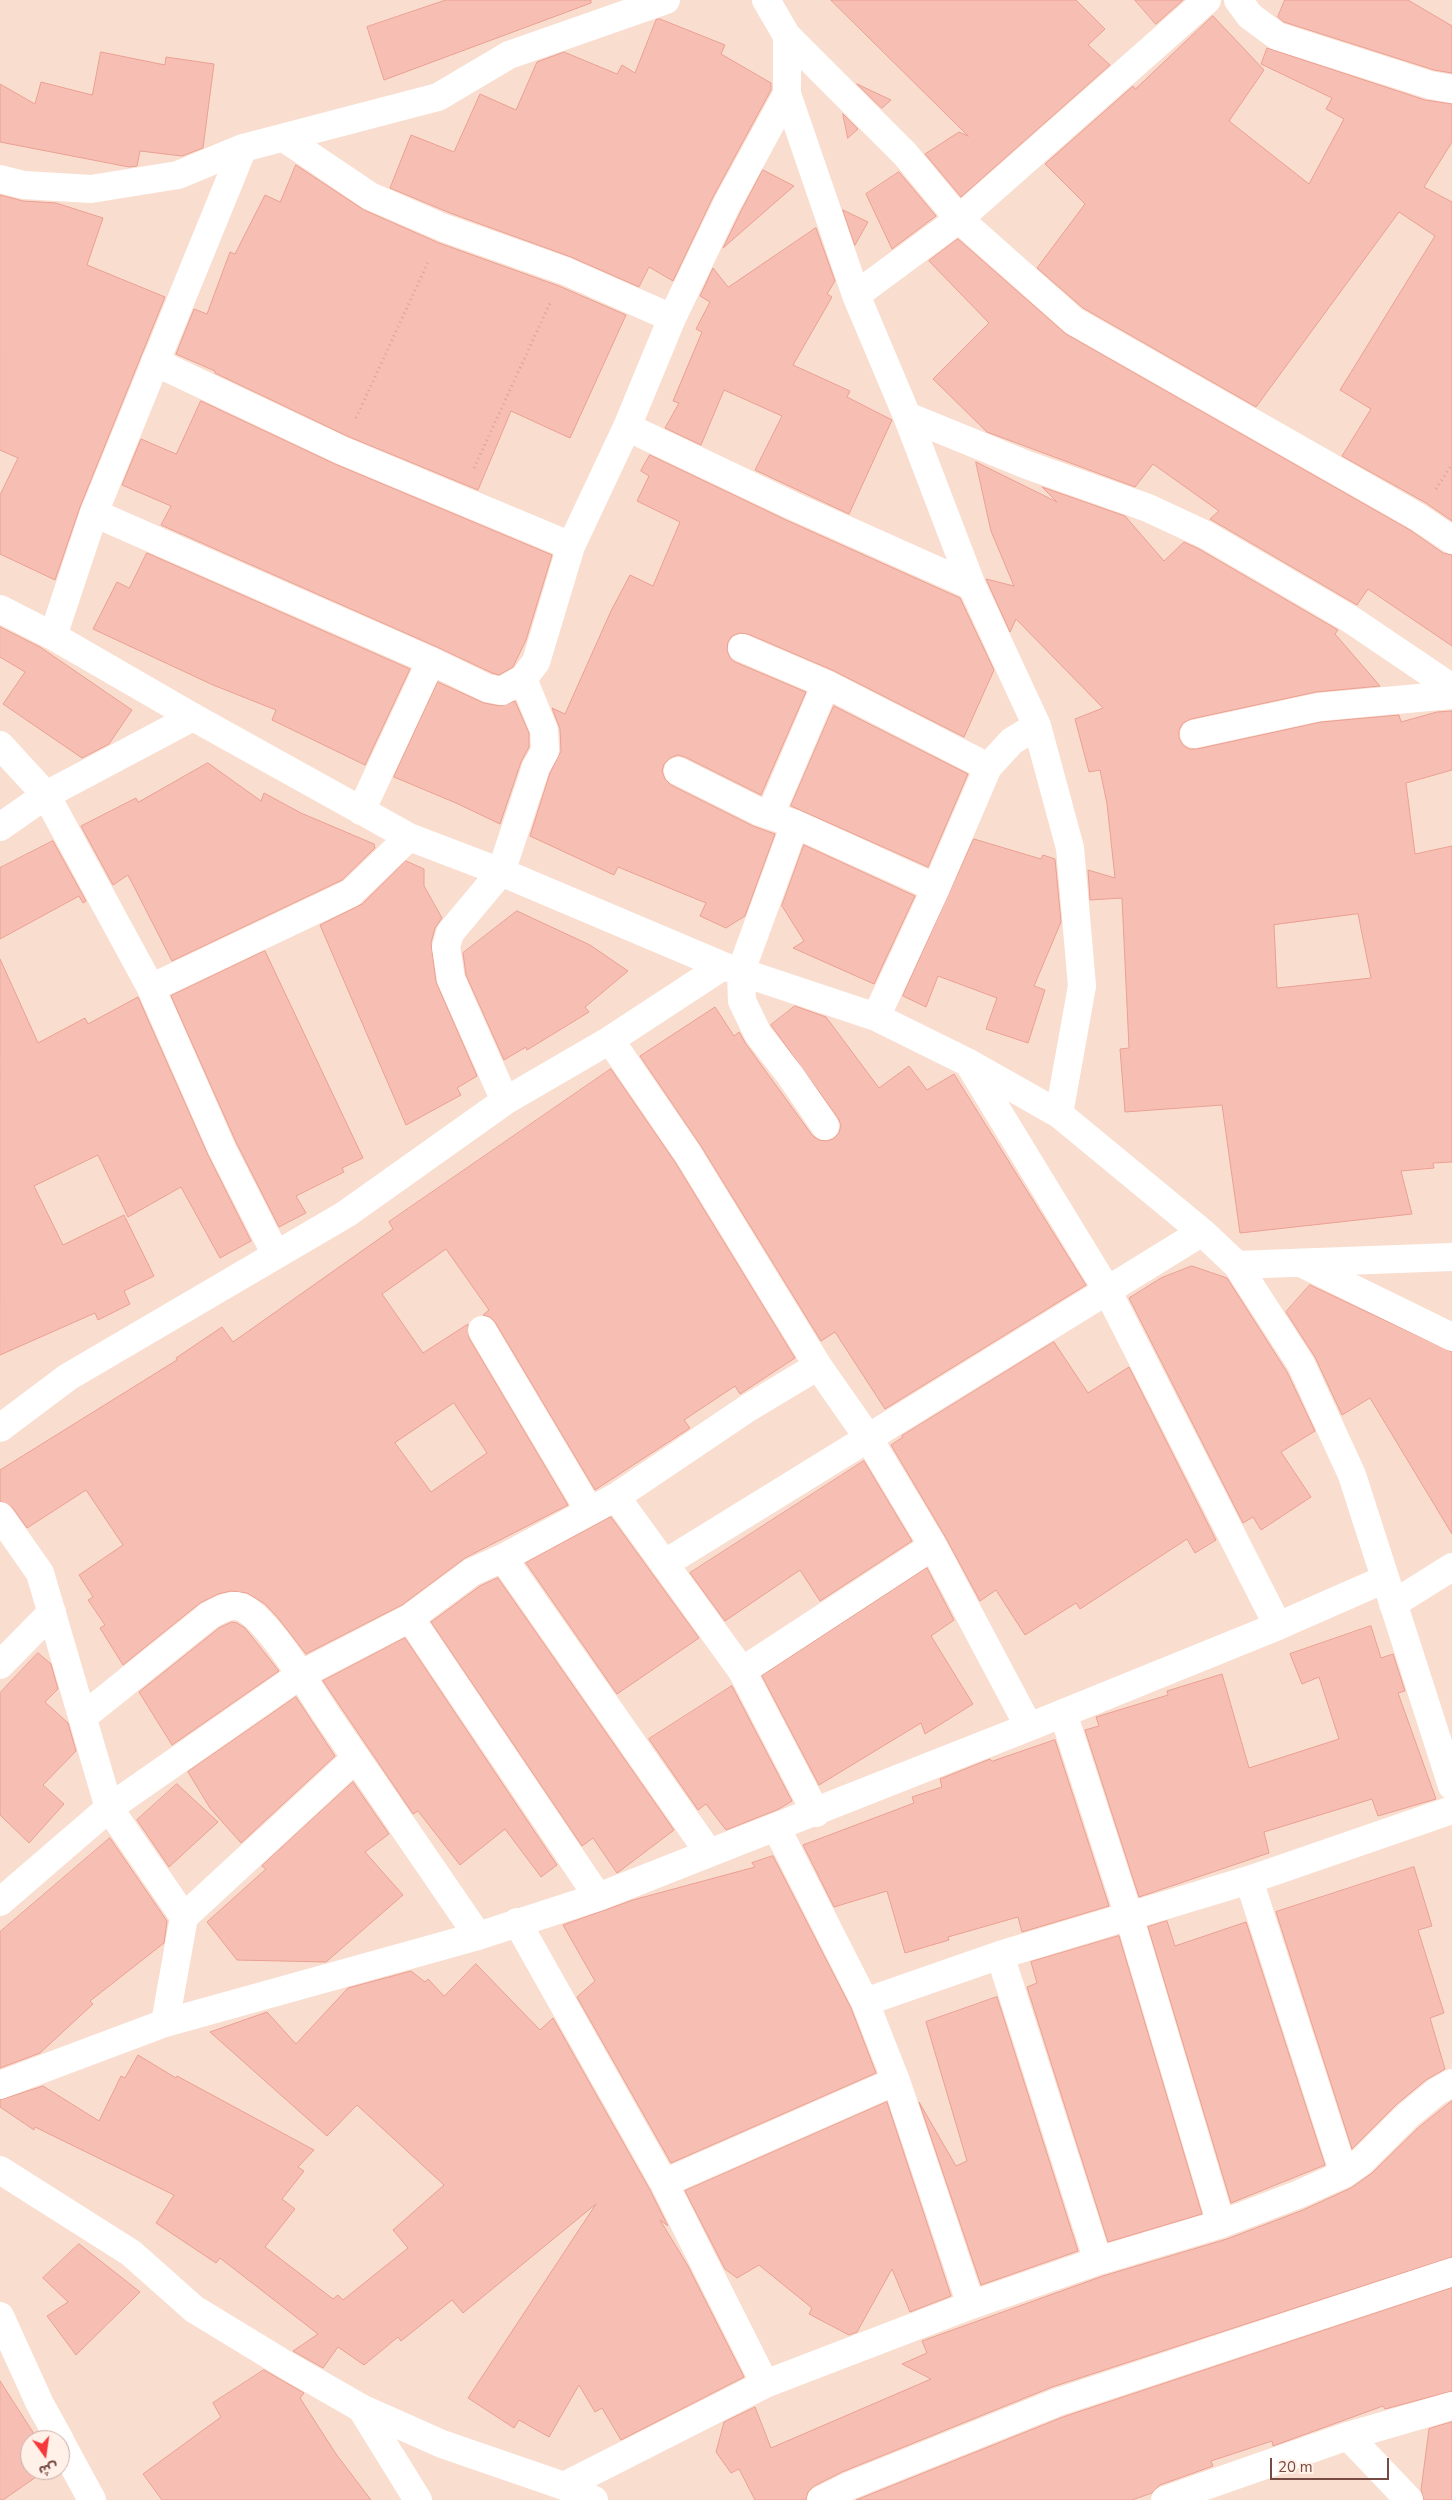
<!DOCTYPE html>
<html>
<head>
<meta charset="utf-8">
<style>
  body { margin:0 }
  #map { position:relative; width:1452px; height:2500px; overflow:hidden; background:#feebdf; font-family:"Nunito Sans","Noto Sans Arabic",sans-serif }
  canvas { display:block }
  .north { position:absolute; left:20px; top:2430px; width:50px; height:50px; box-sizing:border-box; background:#fff0e8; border:1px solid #c9aea6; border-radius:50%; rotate:166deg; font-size:14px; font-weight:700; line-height:20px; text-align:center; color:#774b44 }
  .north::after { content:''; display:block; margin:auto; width:18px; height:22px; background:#f53839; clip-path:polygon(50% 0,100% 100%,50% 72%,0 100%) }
  .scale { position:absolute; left:1270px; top:2458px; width:119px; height:22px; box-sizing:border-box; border:2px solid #774b44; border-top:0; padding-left:6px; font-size:15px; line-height:18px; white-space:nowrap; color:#774b44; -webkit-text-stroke:4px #fff0e8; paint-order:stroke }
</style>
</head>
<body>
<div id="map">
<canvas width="1452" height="2500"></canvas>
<div class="north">ش</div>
<div class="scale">20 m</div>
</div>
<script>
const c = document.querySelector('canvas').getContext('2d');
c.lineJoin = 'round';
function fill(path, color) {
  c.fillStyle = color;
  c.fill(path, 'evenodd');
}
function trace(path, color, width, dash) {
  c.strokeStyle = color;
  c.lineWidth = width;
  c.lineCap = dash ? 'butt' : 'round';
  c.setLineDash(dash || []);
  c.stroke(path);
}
fill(new Path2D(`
  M0,0H1452V2500H0ZM30,2440H60V2470H30Z`), '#f9ded0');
const building = new Path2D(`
  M446,0H591V3L384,80L367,27Z
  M831,0H1076L1105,29L1088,45L1110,65L961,197L925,154L959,132L968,136Z
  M1135,0H1183L1156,24Z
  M1285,0H1408L1452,26V73L1434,70L1284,22L1278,17Z
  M1213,16L1264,70L1229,121L1309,184L1344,119L1326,109L1332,98L1261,64L1267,48L1425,100L1452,104V142L1424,187L1452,202V521L1426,503L1342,456L1371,409L1340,390L1435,236L1399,212L1256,407L1083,308L1037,268L1085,204L1045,164L1133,86L1135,89Z
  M660,19L725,45L721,54L771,83V90L713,197L673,281L649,267L639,287L571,257L450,213L390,188L411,135L454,152L480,94L516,110L537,62L564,52L617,74L622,65L635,73L656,20Z
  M101,52L165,65L166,57L214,64L203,148L182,156L140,151L137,166L129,167L0,142V84L35,104L41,82L92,95Z
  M857,84L891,100L882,108Z
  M843,114L858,129L848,138Z
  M296,165L364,210L439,243L559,286L626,315L570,438L511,411L478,490L347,436L215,373V371L176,354L194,309L207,314L230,252L235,254L265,195L280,202Z
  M763,170L794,186L723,248L741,211Z
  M899,172L936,216L892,249L866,194Z
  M0,195L23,201L56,203L103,218L87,265L165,297L80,507L55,580L0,554V495L18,458L0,450Z
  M843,210L868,222L855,245Z
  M816,228L835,281L827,294L832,297L793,365L850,391L847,397L892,420L849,514L755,470L782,416L724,390L701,445L665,428L679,403L673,401L702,332L696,329L710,302L700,296L713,268L728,287Z
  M958,239L1066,334L1410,530L1443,553L1452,555V646L1368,589L1357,605L1210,519L1219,511L1153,464L1135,487L987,432L933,379L989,323L929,261Z
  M201,401L335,464L552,555L526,640L513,667L499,675L492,673L437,647L161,525L171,506L122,485L141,439L176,454Z
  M650,455L786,520L960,598L994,670L964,737L832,670L748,634L740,633L732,636L728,642L727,650L730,658L735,662L806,692L761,795L685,757L678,755L670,758L664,764L662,771L665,779L671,785L753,826L775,834L745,916L726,928L700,916L706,903L618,867L614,875L530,836L550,773L561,751L560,729L552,708L565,714L611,611L630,575L653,586L680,522L637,501L649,476L641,471Z
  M976,462L1057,502L1042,487L1125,516L1164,561L1184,542L1199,549L1338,630L1335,634L1380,686L1316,692L1191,719L1183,723L1179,730V738L1183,745L1189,749H1197L1321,722L1399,715L1401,722L1437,712L1452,711V770L1406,783L1415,854L1452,846V1162L1433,1163L1434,1168L1401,1171L1412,1214L1240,1233L1222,1105L1125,1112L1120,1049L1129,1048L1122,898L1090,900L1088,870L1115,878L1107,804L1100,770L1089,772L1075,719L1103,708L1016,619L1010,632L986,579L1014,586L991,531ZM1358,914L1371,978L1277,988L1274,925Z
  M147,553L410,669L365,765L272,720L276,710L213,685L93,629L117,582L129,588Z
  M0,627L40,647L132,710L109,744L82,758L3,704L25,672L0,657Z
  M438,682L484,703L500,706L515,701L529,733V747L521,762L500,824L456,803L394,777Z
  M834,706L968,774L928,867L791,806Z
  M208,763L261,801L264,793L301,813L374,844L375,848L342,880L172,961L128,875L113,885L81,826L136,798L138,802Z
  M974,839L1041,859L1043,855L1055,859L1061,922L1034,986L1045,990L1028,1043L986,1029L997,998L938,976L926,1007L903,996Z
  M53,841L86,901L83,903L79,896L0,939V868Z
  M804,845L915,896L874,984L793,948L804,941L782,906Z
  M406,861L424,869V886L442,918L435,928L431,943L436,982L477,1076L457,1088L461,1095L406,1125L320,925L362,904Z
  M517,911L590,945L628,971L585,1007L589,1012L527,1050L526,1047L504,1060L466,975L463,953Z
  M265,951L363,1158L342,1168L344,1172L296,1196L306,1213L279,1227L236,1142L171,996Z
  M0,959L38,1043L85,1018L88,1024L138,997L208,1155L251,1241L220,1258L181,1187L128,1217L98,1155L34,1186L63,1245L124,1215L154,1276L124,1291L130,1304L98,1320L95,1313L0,1355Z
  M795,1006L826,1017L879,1088L909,1066L927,1090L954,1074L1086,1285L885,1409L835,1332L821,1341L701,1146L640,1056L715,1007L734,1036L739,1032L746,1044L812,1135L819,1140L827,1141L833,1139L839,1133L841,1125L838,1118L771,1025Z
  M611,1069L675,1162L795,1358L740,1394L735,1386L684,1420L690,1428L595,1490L495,1322L490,1317L483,1315L489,1310L446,1249L382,1294L423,1353L468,1324L469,1338L568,1505L465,1558L402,1605L306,1654L278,1618L265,1604L247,1593L231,1591L218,1594L200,1603L123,1665L100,1628L105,1625L88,1600L93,1597L79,1575L123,1545L86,1490L27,1528L12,1507L0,1501V1470L177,1360L176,1358L222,1327L233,1342L393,1229L389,1222ZM454,1403L487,1453L431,1492L395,1443Z
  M1192,1266L1227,1278L1287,1372L1315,1431L1281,1452L1311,1497L1261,1530L1253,1517L1243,1523L1129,1298L1161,1278Z
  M1310,1285L1452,1352V1534L1370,1398L1342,1415L1315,1357L1286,1312Z
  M1054,1342L1088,1393L1129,1367L1216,1540L1195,1553L1187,1539L1080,1609L1076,1603L1025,1635L996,1590L980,1601L946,1538L891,1445L903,1437L902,1436Z
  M864,1461L912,1541L820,1601L800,1570L725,1621L690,1573Z
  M611,1517L699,1638L617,1694L526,1563Z
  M927,1568L954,1620L931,1636L973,1704L925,1734L921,1723L819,1785L762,1676Z
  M498,1578L674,1830L620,1871L617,1873L593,1838L582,1846L431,1622L480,1586Z
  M232,1622L237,1623L245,1628L279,1671L172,1745L139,1692L219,1628Z
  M1371,1626L1381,1658L1393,1654L1405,1691L1398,1693L1436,1799L1378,1816L1372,1799L1264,1832L1269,1853L1139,1897L1085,1730L1099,1726L1096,1717L1168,1695L1167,1691L1222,1674L1249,1768L1339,1739L1319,1677L1302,1684L1290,1654Z
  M405,1638L557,1865L541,1877L505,1829L460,1865L418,1811L413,1814L323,1681Z
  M38,1653L51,1664L58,1689L45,1702L68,1723L76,1751L43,1785L64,1804L29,1843L0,1815V1693Z
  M732,1686L792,1801L779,1809L726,1830L706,1804L698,1810L649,1739Z
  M296,1697L335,1756L241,1843L210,1808L188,1772Z
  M1055,1740L1109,1906L1022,1932L1018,1917L948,1937L949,1940L905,1953L887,1891L834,1907L803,1845L914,1803L912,1797L942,1787L940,1779L990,1759L992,1761Z
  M353,1782L389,1834L365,1852L403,1895L326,1962L237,1960L207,1922L266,1869L262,1866Z
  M177,1784L218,1822L169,1867L137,1820Z
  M110,1838L167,1921L164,1943L90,2001L93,2004L40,2053L0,2068V1932Z
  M773,1856L851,2008L876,2073L671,2163L577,1997L595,1981L563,1925L633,1900L755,1867L752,1863Z
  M1414,1867L1432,1926L1418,1930L1444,2013L1430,2018L1445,2069L1426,2080L1397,2104L1352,2149L1276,1912Z
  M1167,1921L1175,1946L1246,1922L1325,2165L1231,2203L1148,1927Z
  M1119,1936L1202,2214L1108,2242L1027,1987L1037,1983L1031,1962Z
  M476,1964L540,2030L553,2018L650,2190L668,2226L660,2220L688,2266L744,2377L621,2440L602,2408L595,2412L579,2385L549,2437L519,2420L514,2428L468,2398L596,2204L463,2313L452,2300L401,2341L398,2337L364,2365L338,2347L323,2368L293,2351L318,2334L220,2258L216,2263L156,2223L174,2195L35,2127L34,2130L0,2107V2100L43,2086L99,2121L121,2076L125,2078L138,2055L176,2078L177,2076L314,2150L298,2167L304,2171L282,2199L295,2209L265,2247L333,2299L338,2295L343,2300L408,2248L393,2230L444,2185L357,2105L327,2136L210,2032L267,2012L296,2044L348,1988L411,1971L425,1982L428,1979L444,1996Z
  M997,1997L1078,2251L981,2285L919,2102L956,2166L967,2161L926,2022Z
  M1452,2101V2257L1052,2387L842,2472L814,2486L808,2492L806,2500H755L739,2469L731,2473L716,2452L724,2422L755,2407L771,2448L931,2379L902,2364L927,2353L922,2341L1103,2276L1227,2239L1303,2210L1351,2188L1372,2173L1418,2128Z
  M887,2102L951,2296L910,2312L892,2269L857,2332L849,2335L809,2314L812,2308L759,2265L737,2278L725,2269L685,2191Z
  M79,2244L140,2292L76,2355L47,2316L68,2302L43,2278Z
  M1452,2288V2391L1385,2409L1383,2406L1273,2446L1272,2441L1211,2461L1213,2466L1160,2485L1152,2493L1132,2500H856L1063,2417Z
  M264,2370L304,2393L300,2398L336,2454L371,2500H162L143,2474L221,2417L213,2403Z
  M0,2381L38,2440H30V2470H46L3,2500H0Z
  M1452,2422V2500H1424L1421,2490L1429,2429Z`);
fill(building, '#f7bfb4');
trace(building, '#eba093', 1);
trace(new Path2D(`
  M356,418L429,260
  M474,468L550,303
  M1436,489L1452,464`), '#dba298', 3, [1, 4]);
trace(new Path2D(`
  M766,0L787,36V94L856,295L907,416L972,586L1037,726L1070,848L1082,986L1059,1114
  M1238,0L1250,16L1277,36L1430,85L1452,89
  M787,36L905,154L959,219L1074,321L1418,517L1452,540
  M284,138L370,196L444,228L565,271L672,318
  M0,179L24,185L91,189L178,175L243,148L438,97L509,55L666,0
  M856,295L959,219L1207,0
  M155,362L341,450L571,546
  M907,416L1027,465L1148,508L1206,535L1350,619L1452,688
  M627,427L793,506L972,586
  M94,513L431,661L487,688L502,691L523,679L536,662L571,546L627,427L672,318L727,204L787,94
  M0,609L53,636L193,717L409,837L501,872L723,966L876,1017L967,1062L1059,1114L1202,1232L1237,1265L1301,1364L1352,1475L1452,1786
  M53,636L94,513L243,148
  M742,648L826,684
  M1194,734L1319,707L1452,695
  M0,745L46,795L151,988L222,1149L276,1255
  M678,771L760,812L795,824L936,888
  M361,811L431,661
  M770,815L826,684L988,767
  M795,824L741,971L742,1001L758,1034L790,1075L825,1126
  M0,827L46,795L193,717
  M151,988L351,893L409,837
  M876,1017L936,888L988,767L1012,741L1037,726
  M610,1040L688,1154L818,1366L869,1439L933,1546L1029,1727
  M969,1064L1107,1290L1278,1626
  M505,1101L451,979L446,947L450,933L501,872L536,767L545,751L544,730L523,679
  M1237,1265L1452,1257
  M1305,1265L1452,1337
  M482,1330L589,1510
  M0,1428L68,1377L346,1214L505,1101L610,1040L723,966
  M616,1497L742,1671L816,1813
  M0,1516L40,1573L109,1808L184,1917L165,2023
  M503,1558L709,1853
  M664,1564L1202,1232
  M1393,1604L1452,1567
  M410,1618L598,1897
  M0,1665L52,1612
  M742,1671L933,1546
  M1063,1713L1129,1916L1221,2224
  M84,1716L210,1615C222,1609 233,1602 245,1609C271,1624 308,1687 326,1714C376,1788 427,1862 478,1936
  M776,1827L865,2002L896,2081L971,2305
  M1249,1880L1344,2174
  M0,1902L109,1808L300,1675L410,1618L472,1572L503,1558L616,1497L748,1408L818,1366
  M184,1917L356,1758
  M517,1922L664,2183L765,2384
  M1000,1955L1098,2261
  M865,2002L1000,1955L1249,1880L1452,1810
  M0,2085L165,2023L478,1936L598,1897L1029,1727L1278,1626L1385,1579
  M664,2183L896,2081
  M361,2408L418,2500
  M1348,2436L1409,2500
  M564,2486L765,2384L971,2305L1098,2261L1221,2224L1297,2195L1344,2174L1361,2162L1407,2116L1436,2092L1452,2083
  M821,2500L849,2486L1058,2402L1452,2272
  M1165,2500L1348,2436L1452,2406`), '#fff', 28);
trace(new Path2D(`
  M0,2170L131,2253L194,2309L286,2365L361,2408L442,2444L564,2486L594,2500
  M0,2316L40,2404L60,2440
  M60,2441L92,2500`), '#fff', 28);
</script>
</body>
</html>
